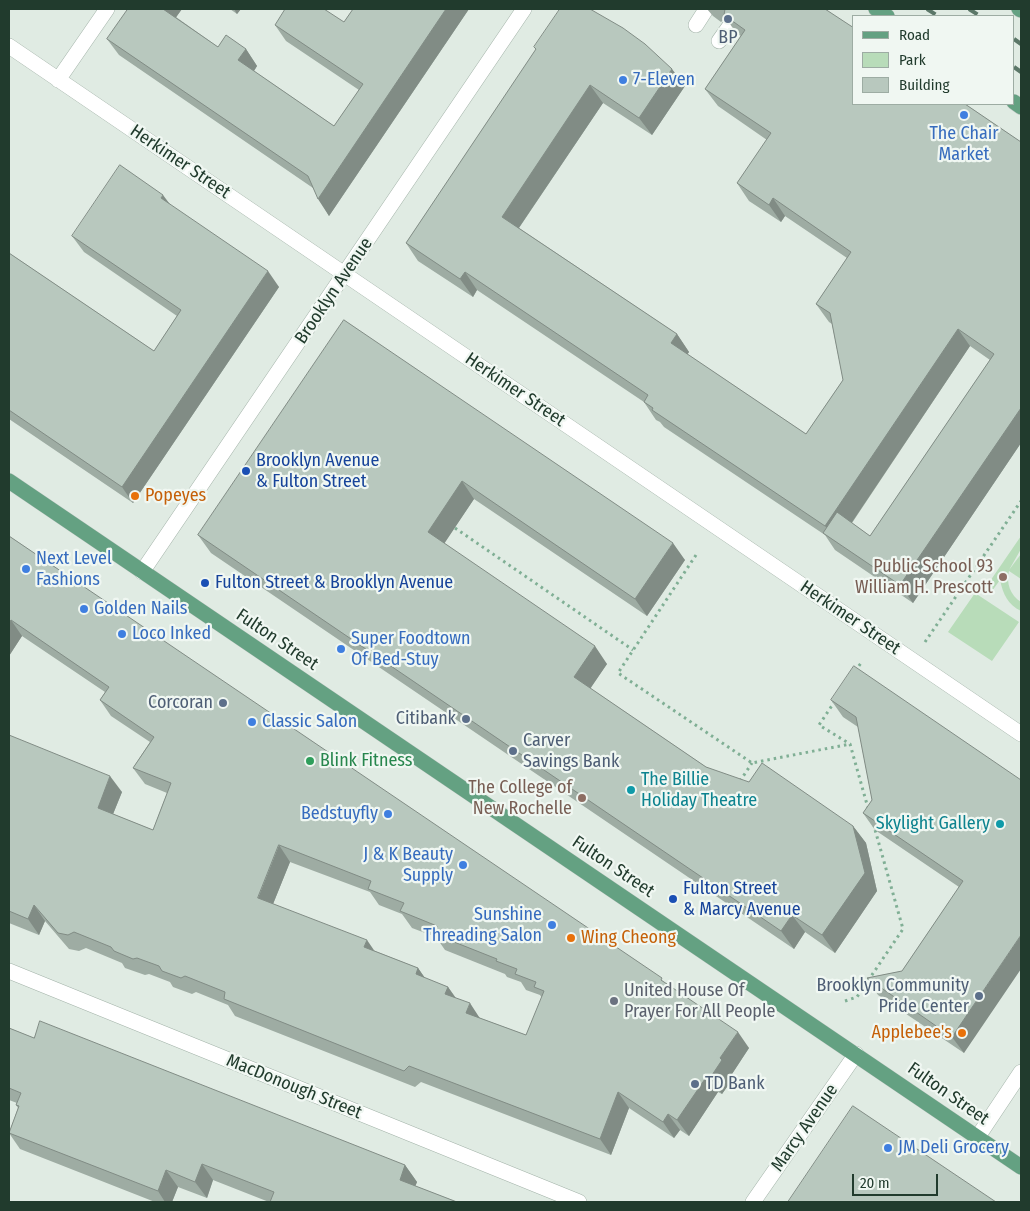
<!DOCTYPE html>
<html>
<head>
<meta charset="utf-8">
<style>
  body { margin:0 }
  #map { position:relative; width:1030px; height:1211px; overflow:hidden; background:#e0ebe3; font-family:"Fira Sans Condensed",sans-serif }
  canvas { display:block }
  .frame { position:absolute; inset:0; border:10px solid #213b2d; pointer-events:none }
  .legend { position:absolute; left:852px; top:15px; width:162px; height:90px; box-sizing:border-box; background:#f0f7f2; border:1px solid #9daca3; margin:0; padding:6px 9px; list-style:none; font-size:15px; color:#213b2d }
  .legend li { display:flex; align-items:center; gap:10px; height:25px }
  .legend b { width:25px; border:1px solid #9daca3 }
  .scale { position:absolute; left:852px; top:1174px; width:86px; height:22px; box-sizing:border-box; border:2px solid #213b2d; border-top:0; padding-left:6px; font-size:15px; line-height:18px; white-space:nowrap; color:#213b2d; -webkit-text-stroke:4px #f0f7f2; paint-order:stroke }
</style>
</head>
<body>
<div id="map">
<canvas width="1030" height="1211"></canvas>
<div class="frame"></div>
<ul class="legend">
<li><b style="height:6px;background:#64a182"></b>Road</li>
<li><b style="height:14px;background:#b8dcb9"></b>Park</li>
<li><b style="height:14px;background:#b8c8be"></b>Building</li>
</ul>
<div class="scale">20 m</div>
</div>
<script>
const c = document.querySelector('canvas').getContext('2d');
c.lineJoin = 'round';
function fill(path, color) {
  c.fillStyle = color;
  c.fill(path, 'evenodd');
}
function trace(path, color, width, dash) {
  c.strokeStyle = color;
  c.lineWidth = width;
  c.lineCap = dash ? 'butt' : 'round';
  c.setLineDash(dash || []);
  c.stroke(path);
}
function drawText(font, color, halo, rows, align = 'center') {
  c.font = font + ' "Fira Sans Condensed",sans-serif';
  c.lineWidth = 4.5;
  c.setLineDash([]);
  c.textBaseline = 'middle';
  c.strokeStyle = halo;
  c.fillStyle = color;
  for (const [text, x, y, turn = 0] of rows) {
    c.save();
    c.translate(x, y);
    c.rotate((+turn || 0) * Math.PI / 180);
    c.textAlign = isNaN(turn) ? turn : align;
    if (halo) c.strokeText(text, 0, 0);
    c.fillText(text, 0, 0);
    c.restore();
  }
}
fill(new Path2D(`
  M1021,536V549L1009,570L1021,554V579L1009,571C1006,583 1010,595 1021,602V611C1008,605 1003,594 1000,580L992,591L986,587Z
  M975,593L1019,622L992,661L948,632Z`), '#b8dcb9');
const minor = new Path2D(`
  M696,25L705,11
  M719,41L729,27
  M9,46L1021,734
  M58,80L107,9
  M142,572L524,9
  M9,971L579,1202
  M977,1138L1021,1072
  M753,1202L856,1054`);
const major = new Path2D(`
  M876,9L887,16
  M1019,9L1021,10
  M1014,102L1021,107
  M9,481L1021,1167`);
trace(minor, '#a3b3a9', 16);
trace(major, '#c1c8c4', 16);
trace(new Path2D(`
  M455,528L633,650
  M696,555L618,673L752,763L850,744
  M925,642L1021,501
  M855,671L861,663
  M835,701L819,725L850,744L868,808
  M740,781L752,763
  M845,1001L857,997L903,929L874,826`), '#80af95', 3, [2.5, 4]);
trace(minor, '#fff', 15);
trace(major, '#64a182', 15);
trace(new Path2D(`
  M927,9L938,16
  M969,9L980,16
  M1014,39L1021,44
  M1014,67L1021,72`), '#5b7768', 4, [10, 5]);
fill(new Path2D(`
  M128,9H182L176,17L218,47L246,49L257,66L254,71L334,126L359,90L286,41L275,25L344,22L353,9H469L329,216L313,188L119,55L107,39Z
  M230,9H241L237,14Z
  M707,9H825L1021,142V443L913,603L835,550L825,535L664,427L660,422L656,420L644,402L477,290L473,297L418,261L406,243L536,50L534,47L685,86L652,135L603,103L519,228L677,334L689,352L687,354L806,434L843,380L832,324L829,322L816,304L847,258L785,216L781,222L749,201L737,183L767,140L718,106L705,89L741,36L736,33L726,18L721,22L713,16ZM970,346L990,360L870,536L852,523Z
  M169,204L279,287L133,503L9,419V253L154,351L177,316L84,252L72,236Z
  M344,320L685,560L647,616L474,499L444,543L607,664L590,688L706,767L853,826L866,843L877,891L835,953L805,932L794,949L211,553L198,535Z
  M9,536L667,984L749,1048L732,1074L734,1077L722,1094L718,1092L689,1136L680,1130L674,1138L629,1108L611,1155L421,1082L415,1087L235,1016L228,1005L196,992L192,994L173,987L170,982L149,974L145,975L125,968L122,963L86,948L79,951L69,949L45,921L39,935L9,923V735L122,792L113,814L153,830L167,793L145,784L133,768L150,742L111,716L100,700L105,692L22,636L9,656ZM290,862L370,892L379,905L402,914L412,928L436,937L445,950L505,974L507,977L521,982L526,990L540,995L542,998L526,1035L480,1018L456,998L448,987L425,978L418,968L375,951L273,904Z
  M831,700L1021,780L964,1053L878,995L867,978L902,971L959,887L875,830L863,813L872,800L858,727L843,717Z
  M9,1028L34,1038L405,1165L417,1182L415,1186L457,1202H269L213,1180L207,1198L178,1187L172,1202H155L20,1149L9,1133L18,1108L16,1105L17,1103L9,1100Z`), '#9eaca3');
fill(new Path2D(`
  M161,9H182L172,23Z
  M234,9H241L237,14Z
  M446,9H469L329,216L318,199Z
  M246,49L257,66L250,77L238,60Z
  M672,69L685,86L652,135L639,118Z
  M590,85L603,103L514,235L502,217Z
  M163,195L175,211L161,198Z
  M773,198L785,216L781,222L769,205Z
  M268,271L279,287L133,503L122,487Z
  M465,272L477,290L473,297L460,279Z
  M958,329L970,346L838,543L836,541L825,526Z
  M677,334L689,352L683,361L671,343Z
  M1021,408V443L913,603L900,585Z
  M462,481L474,499L440,550L428,532Z
  M673,543L685,560L647,616L635,599Z
  M11,620L22,636L9,656V623Z
  M595,646L607,664L586,695L574,677Z
  M110,776L122,792L109,824L98,808Z
  M853,826L866,843L877,891L835,953L822,935Z
  M279,845L290,862L269,914L258,898Z
  M34,905L45,921L39,935L28,919Z
  M792,915L805,932L794,949L781,931Z
  M1021,935V969L964,1053L952,1037Z
  M367,940L378,956L364,947Z
  M418,968L429,984L416,974Z
  M448,987L459,1003L445,994Z
  M470,1003L481,1020L466,1013Z
  M738,1032L749,1048L732,1074L734,1077L722,1094L710,1078L720,1058Z
  M707,1076L718,1092L689,1136L677,1120Z
  M618,1092L629,1108L611,1155L600,1139Z
  M668,1114L680,1130L674,1138L663,1122Z
  M202,1164L213,1180L207,1198L195,1182Z
  M405,1165L417,1182L411,1197L400,1180Z
  M166,1170L178,1187L172,1202H165L158,1191Z`), '#818c85');
const building = new Path2D(`
  M128,9H163L218,47L226,35L246,49L238,60L334,126L363,84L275,25L285,9H324L344,22L353,9H446L318,199L308,176L107,39Z
  M560,9H590L623,28L645,44L672,69L639,118L590,85L502,217L677,334L671,343L806,434L843,380L830,313L816,304L851,252L773,198L769,205L737,183L771,133L705,89L745,30L724,15L725,9H825L854,28V104H965L1021,142V408L900,585L823,533L837,512L870,536L994,354L958,329L825,526L652,410L653,408L644,402L648,395L465,272L460,279L406,243L536,49L534,47Z
  M120,165L163,195L161,198L268,271L122,487L9,410V253L154,351L181,310L72,236Z
  M344,320L673,543L635,599L462,481L428,532L595,646L574,677L706,767L749,782L762,763L853,826L865,873L822,935L792,915L781,931L198,535Z
  M9,536L662,978L661,980L738,1032L720,1058L722,1060L710,1078L707,1076L677,1120L668,1114L663,1122L618,1092L600,1139L409,1066L404,1071L224,999L225,992L185,976L181,978L162,971L159,966L137,958L133,959L114,951L111,947L74,932L68,935L58,933L34,905L28,919L9,911V735L110,776L98,808L153,830L171,783L133,768L154,737L100,700L109,687L11,620L9,623ZM279,845L371,881L368,889L404,903L400,911L437,926L434,934L497,959L496,961L517,969L515,974L536,982L534,987L544,991L526,1035L466,1013L470,1003L445,994L448,987L416,974L418,968L364,947L367,940L258,898Z
  M854,666L1021,780V935L952,1037L867,978L902,971L963,881L863,813L872,800L856,717L831,700Z
  M40,1021L405,1165L400,1180L457,1202H270L274,1192L202,1164L195,1182L166,1170L158,1191L9,1133L19,1106L16,1105L21,1093L9,1088V1028L34,1038Z
  M853,1106L996,1202H788Z`);
fill(building, '#b8c8be');
trace(building, '#818c85', 1);
for (const [x, y, r, color] of [
  [728,19,5,"#5c6f8a"],
  [623,80,5,"#3f7fe0"],
  [964,115,5,"#3f7fe0"],
  [246,471,5,"#1a4fb4"],
  [135,496,5,"#e8710a"],
  [26,569,5,"#3f7fe0"],
  [1003,577,5,"#8d6e63"],
  [205,583,5,"#1a4fb4"],
  [84,609,5,"#3f7fe0"],
  [122,634,5,"#3f7fe0"],
  [341,649,5,"#3f7fe0"],
  [223,703,5,"#5c6f8a"],
  [466,719,5,"#5c6f8a"],
  [252,722,5,"#3f7fe0"],
  [513,751,5,"#5c6f8a"],
  [310,761,5,"#2e9e5b"],
  [631,790,5,"#0f9aa8"],
  [582,798,5,"#8d6e63"],
  [388,814,5,"#3f7fe0"],
  [1000,824,5,"#0f9aa8"],
  [463,865,5,"#3f7fe0"],
  [673,899,5,"#1a4fb4"],
  [552,925,5,"#3f7fe0"],
  [571,938,5,"#e8710a"],
  [979,996,5,"#5c6f8a"],
  [614,1001,5,"#6b7280"],
  [962,1033,5,"#e8710a"],
  [695,1084,5,"#5c6f8a"],
  [888,1148,5,"#3f7fe0"]
]) {
  const dot = new Path2D();
  dot.arc(x, y, r, 0, 2 * Math.PI);
  c.fillStyle = color;
  c.fill(dot);
  trace(dot, '#f0f7f2', 2);
}
drawText('18px', '#4e5e75', '#f0f7f2', [
  ["BP",728,38,"center"],
  ["Corcoran",213,703],
  ["Citibank",456,719],
  ["Carver",523,741,"left"],
  ["Savings Bank",523,762,"left"],
  ["Brooklyn Community",969,986],
  ["Pride Center",969,1007],
  ["TD Bank",705,1084,"left"]
], 'right');
drawText('18px', '#366cbe', '#f0f7f2', [
  ["7-Eleven",633,80],
  ["The Chair",964,134,"center"],
  ["Market",964,155,"center"],
  ["Next Level",36,559],
  ["Fashions",36,580],
  ["Golden Nails",94,609],
  ["Loco Inked",132,634],
  ["Super Foodtown",351,639],
  ["Of Bed-Stuy",351,660],
  ["Classic Salon",262,722],
  ["Bedstuyfly",378,814,"right"],
  ["J & K Beauty",453,855,"right"],
  ["Supply",453,876,"right"],
  ["Sunshine",542,915,"right"],
  ["Threading Salon",542,936,"right"],
  ["JM Deli Grocery",898,1148]
], 'left');
drawText('18px', '#213b2d', '#f0f7f2', [
  ["Herkimer Street",180,162,34],
  ["Brooklyn Avenue",334,291,-56],
  ["Herkimer Street",515,390,34],
  ["Herkimer Street",850,618,34],
  ["Fulton Street",277,640,34],
  ["Fulton Street",613,867,34],
  ["MacDonough Street",294,1087,22],
  ["Fulton Street",948,1094,35],
  ["Marcy Avenue",805,1128,-55]
]);
drawText('18px', '#164399', '#f0f7f2', [
  ["Brooklyn Avenue",256,461],
  ["& Fulton Street",256,482],
  ["Fulton Street & Brooklyn Avenue",215,583],
  ["Fulton Street",683,889],
  ["& Marcy Avenue",683,910]
], 'left');
drawText('18px', '#c56008', '#f0f7f2', [
  ["Popeyes",145,496],
  ["Wing Cheong",581,938],
  ["Applebee's",952,1033,"right"]
], 'left');
drawText('18px', '#785e54', '#f0f7f2', [
  ["Public School 93",993,567],
  ["William H. Prescott",993,588],
  ["The College of",572,788],
  ["New Rochelle",572,809]
], 'right');
drawText('18px', '#27864d', '#f0f7f2', [
  ["Blink Fitness",320,761]
], 'left');
drawText('18px', '#0d838f', '#f0f7f2', [
  ["The Billie",641,780],
  ["Holiday Theatre",641,801],
  ["Skylight Gallery",990,824,"right"]
], 'left');
drawText('18px', '#5b616d', '#f0f7f2', [
  ["United House Of",624,991],
  ["Prayer For All People",624,1012]
], 'left');
</script>
</body>
</html>
